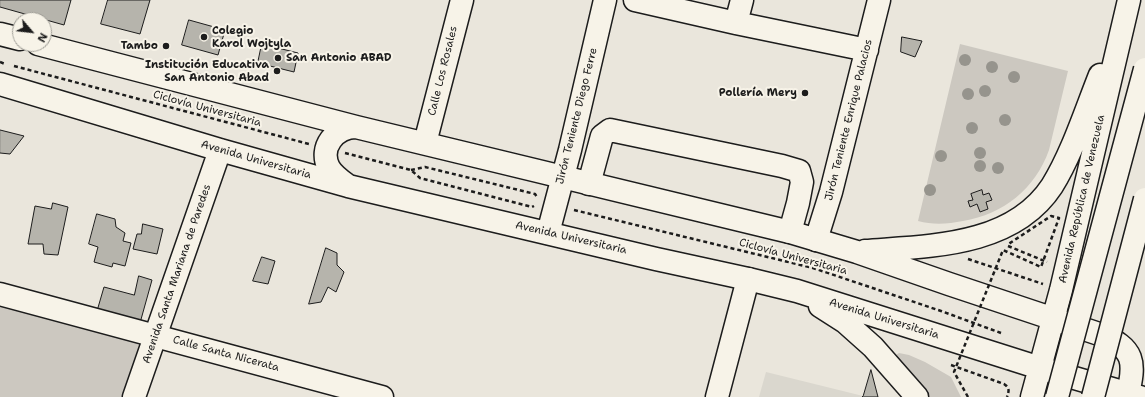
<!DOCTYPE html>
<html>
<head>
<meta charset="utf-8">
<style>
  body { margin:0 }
  #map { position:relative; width:1145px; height:397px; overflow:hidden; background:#eae6dc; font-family:"Shantell Sans",sans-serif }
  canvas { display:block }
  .north { position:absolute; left:12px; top:12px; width:40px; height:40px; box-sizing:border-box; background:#f7f3e8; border:1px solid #9f9d96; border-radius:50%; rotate:118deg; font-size:11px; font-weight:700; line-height:16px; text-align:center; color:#1c1c1c }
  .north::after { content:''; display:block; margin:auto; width:14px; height:18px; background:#1c1c1c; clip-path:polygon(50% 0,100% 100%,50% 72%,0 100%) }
</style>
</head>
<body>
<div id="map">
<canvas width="1145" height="397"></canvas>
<div class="north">N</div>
</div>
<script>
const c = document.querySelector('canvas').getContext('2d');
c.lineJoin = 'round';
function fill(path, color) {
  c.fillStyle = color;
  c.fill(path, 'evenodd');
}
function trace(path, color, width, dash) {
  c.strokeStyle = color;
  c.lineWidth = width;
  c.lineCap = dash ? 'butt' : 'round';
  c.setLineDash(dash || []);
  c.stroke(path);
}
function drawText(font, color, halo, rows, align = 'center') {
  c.font = font + ' "Shantell Sans",sans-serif';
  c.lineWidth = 4;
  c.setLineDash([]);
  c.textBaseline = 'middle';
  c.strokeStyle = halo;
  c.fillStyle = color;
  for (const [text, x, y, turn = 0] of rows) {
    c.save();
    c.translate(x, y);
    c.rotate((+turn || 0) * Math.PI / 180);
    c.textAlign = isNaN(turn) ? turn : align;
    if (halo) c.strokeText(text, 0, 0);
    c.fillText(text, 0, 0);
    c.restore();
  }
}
fill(new Path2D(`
  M766,372L863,396L862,397H759Z`), '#dad7ce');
fill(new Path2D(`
  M960,44L1068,71L1049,150C1035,189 1004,214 963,221C948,224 933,225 918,221Z
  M0,305L142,344L123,397H0Z
  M899,353L909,355L925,362L951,377L961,397H926L916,380L896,355Z`), '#ccc8c0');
const building = new Path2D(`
  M0,0H71L64,25L0,7Z
  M108,0H150L140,34L101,24Z
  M189,20L225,30L218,55L182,45Z
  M902,37L922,41L915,57L901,52Z
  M262,44L298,53L294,72L258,63Z
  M0,130L24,136L10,154L0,153Z
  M982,190L983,195L989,193L992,200L986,202L988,209L980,212L977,204L970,207L968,201L973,200L971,194Z
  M53,203L68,207L58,255L44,254L43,244H28L35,206L51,209Z
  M97,214L115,219L116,227L125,233L123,241L131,243L125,266L113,263L112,267L94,262L98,247L89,244Z
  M143,224L163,229L157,254L133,249L137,234H141Z
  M326,248L337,253V265L344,272L336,292L328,287L321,302L309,304Z
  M262,257L275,261L268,284L253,281Z
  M139,276L152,280L140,323L97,311L104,287L134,295Z
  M871,370L878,397H862L863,396Z`);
fill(building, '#b6b4ac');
trace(building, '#1c1c1c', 1);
const minor = new Path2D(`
  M635,0L736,23L867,50
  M736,23L742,0
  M425,143L462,0
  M589,184L602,136L610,130L782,166L799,171L802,182L798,203L790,232
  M548,233L570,150L605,0
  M816,240L831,192L879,0
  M0,294L382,397
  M717,397L748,279`);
const major = new Path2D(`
  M0,34L20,39
  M38,44L356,127L790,232L857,252L949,284L1099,334C1135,348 1136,362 1127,397
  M0,84L220,150L348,186L656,259L748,279L797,291L1040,368L1140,397
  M347,185C340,180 333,175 329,168C318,147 336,127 356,127
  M865,251C929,246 1012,247 1052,186C1072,154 1086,110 1100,75
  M820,306L845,322L873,347L917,397
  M134,397L220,150
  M1032,397L1061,290L1129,0`);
trace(minor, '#1c1c1c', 25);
trace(major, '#1c1c1c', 25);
trace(new Path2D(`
  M0,62L5,64
  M14,66L309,144
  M345,153L411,170L420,178L532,207L534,206
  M411,170L425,167L535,194L537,197
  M574,210L813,268L941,311L1001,333
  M1008,246L1047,262
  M968,259L1043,284
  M951,365L1004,384C1010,388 1009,391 1007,397`), '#1c1c1c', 2.5, [4, 3]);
trace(minor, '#f7f3e8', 22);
trace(major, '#f7f3e8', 22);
const majorBridge = new Path2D(`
  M1057,397L1145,69
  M1093,397L1145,199`);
trace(majorBridge, '#1c1c1c', 25, []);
trace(new Path2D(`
  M968,397L954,372L1003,250L1041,267L1059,218L1051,216L1007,245`), '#1c1c1c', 2.5, [4, 3]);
trace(majorBridge, '#f7f3e8', 22);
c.fillStyle = '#96948d';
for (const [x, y] of [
  [965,60],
  [992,67],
  [1014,77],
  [985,91],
  [968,94],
  [1005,120],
  [972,128],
  [980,153],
  [941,156],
  [980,166],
  [998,168],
  [930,190]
]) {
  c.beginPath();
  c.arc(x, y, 6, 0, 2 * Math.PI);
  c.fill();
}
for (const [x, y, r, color] of [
  [204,37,4,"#1c1c1c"],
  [166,46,4,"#1c1c1c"],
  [278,58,4,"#1c1c1c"],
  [277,71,4,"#1c1c1c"],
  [805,93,4,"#1c1c1c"]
]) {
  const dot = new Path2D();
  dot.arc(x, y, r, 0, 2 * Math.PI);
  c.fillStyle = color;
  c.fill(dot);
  trace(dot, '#f7f3e8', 1.5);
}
drawText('bold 11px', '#1c1c1c', '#f7f3e8', [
  ["Colegio",212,31,"left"],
  ["Karol Wojtyla",212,44,"left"],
  ["Tambo",158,46],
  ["San Antonio ABAD",286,58,"left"],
  ["Institución Educativa",269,65],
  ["San Antonio Abad",269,78],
  ["Pollería Mery",797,93]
], 'right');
drawText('11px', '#1c1c1c', '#f7f3e8', [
  ["Calle Los Rosales",443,71,-76],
  ["Ciclovía Universitaria",207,109,15],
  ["Jirón Teniente Diego Ferre",577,116,-76],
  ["Jirón Teniente Enrique Palacios",849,120,-76],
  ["Avenida Universitaria",256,160,16],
  ["Avenida República de Venezuela",1082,199,-77],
  ["Avenida Universitaria",571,238,13],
  ["Ciclovía Universitaria",793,257,15],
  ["Avenida Santa Mariana de Paredes",177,274,-71],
  ["Avenida Universitaria",884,319,17],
  ["Calle Santa Nicerata",226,354,15]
]);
</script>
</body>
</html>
